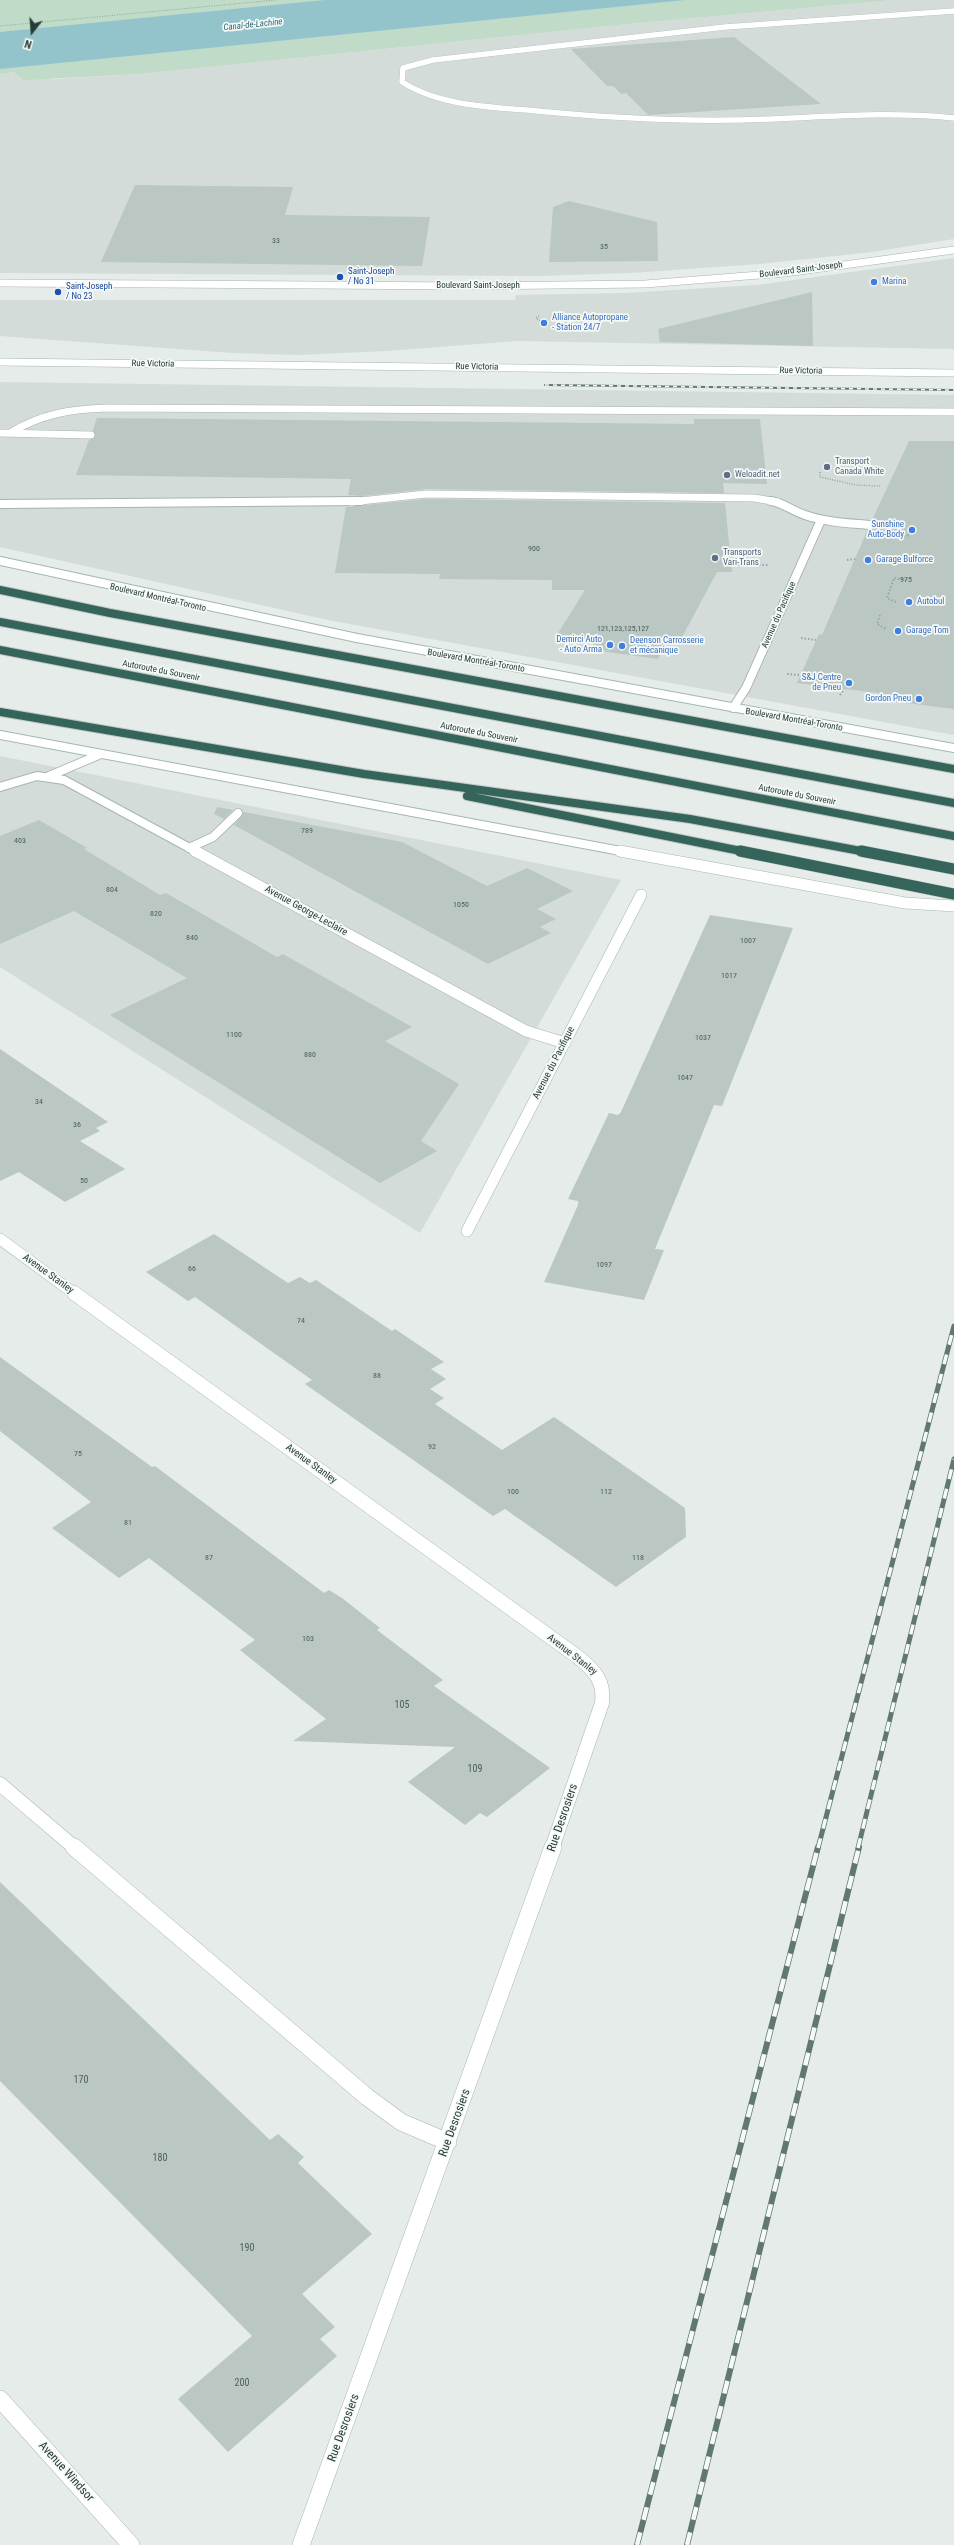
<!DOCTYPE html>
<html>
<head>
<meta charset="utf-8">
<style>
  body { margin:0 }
  #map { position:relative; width:954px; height:2545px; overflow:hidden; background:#e5ece9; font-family:"Roboto Condensed",sans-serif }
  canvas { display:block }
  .north { position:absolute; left:12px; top:12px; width:40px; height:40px; -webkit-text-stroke:3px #f5f9f7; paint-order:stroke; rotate:197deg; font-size:11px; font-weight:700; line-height:16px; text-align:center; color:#263c36 }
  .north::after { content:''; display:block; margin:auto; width:14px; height:18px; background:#263c36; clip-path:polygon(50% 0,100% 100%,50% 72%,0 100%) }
</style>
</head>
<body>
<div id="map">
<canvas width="954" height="2545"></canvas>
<div class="north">N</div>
</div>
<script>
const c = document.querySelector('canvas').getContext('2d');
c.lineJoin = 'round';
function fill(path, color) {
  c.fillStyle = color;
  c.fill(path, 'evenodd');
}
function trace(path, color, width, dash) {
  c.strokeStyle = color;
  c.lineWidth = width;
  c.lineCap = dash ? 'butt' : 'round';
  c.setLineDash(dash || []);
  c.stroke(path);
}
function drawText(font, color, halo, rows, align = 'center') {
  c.font = font + ' "Roboto Condensed",sans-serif';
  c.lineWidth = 3.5;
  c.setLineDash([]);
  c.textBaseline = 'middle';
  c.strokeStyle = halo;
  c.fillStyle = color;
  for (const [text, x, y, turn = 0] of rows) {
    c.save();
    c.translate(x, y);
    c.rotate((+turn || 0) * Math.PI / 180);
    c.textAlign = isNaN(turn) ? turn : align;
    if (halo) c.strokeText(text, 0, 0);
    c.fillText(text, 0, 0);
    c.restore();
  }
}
fill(new Path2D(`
  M893,0H954V239L872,252L760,264L630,273L537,276L0,273V74L14,72L54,79L140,74L628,24Z
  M954,258V349L517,341L386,351L298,355L233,353L0,336V300H515L516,295L626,293L757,285Z
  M0,382L954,395V735L328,620L0,547Z
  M0,756L621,880L420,1233L0,967Z`), '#d3dcd8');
fill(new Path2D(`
  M0,0H893L628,24L140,74L24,80L14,72L0,74Z`), '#c0dbc7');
fill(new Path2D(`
  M325,0H685L0,69V32Z`), '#93c4cb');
fill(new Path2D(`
  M734,37L821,104L648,115L626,93L621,94L613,86H607L571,49Z
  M135,185L293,187L285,215L430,217L422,266L101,262Z
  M569,201L657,222L658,261L549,262L553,207Z
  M812,292L813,346L660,342L658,329Z
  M97,418L694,424V419H760L767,484L723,483L724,493L426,489L363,496L348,495L351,479L76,475L89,440L95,437L93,430Z
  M909,441H954V709L875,699L878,693L797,683L819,634L822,635L867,531L874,528V523L872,520Z
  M426,499L725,503L732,572H717L681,639L669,637L658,659L607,652L585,639L557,635L585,590H552V580L439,579L440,574L335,573L346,507Z
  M217,807L233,810L224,819L214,814Z
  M244,812L402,842L487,886L527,868L573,891L537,909L556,919L540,927L551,933L488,964L234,825Z
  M39,820L87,848L84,849L160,895L166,893L277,957L283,954L412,1027L385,1041L459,1084L421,1141L437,1151L380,1183L110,1015L187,978L74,911L0,944V836Z
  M710,915L793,928L722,1106L714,1105L655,1249L664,1250L644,1300L544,1282L578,1205V1201L568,1199L609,1113L618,1115L621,1112Z
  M0,1049L108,1122L96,1128L100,1131L80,1141L125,1169L65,1202L19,1172L0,1181Z
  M214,1234L288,1283L300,1277L310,1283L316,1280L392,1331L395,1329L444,1362L431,1369L446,1379L430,1389L444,1398L435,1404L502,1450L554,1417L685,1508L686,1537L616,1587L505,1509L493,1516L305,1384L312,1380L195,1297L188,1301L146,1272Z
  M0,1357L152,1467L155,1466L324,1593L329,1590L342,1598L380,1628L377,1630L443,1680L434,1686L550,1768L487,1817L480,1813L465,1825L408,1782L455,1747L293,1741L326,1719L240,1650L255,1640L149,1558L119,1578L52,1528L91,1502L0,1431Z
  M0,1882L270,2140L278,2134L304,2157L298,2163L372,2234L302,2294L335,2327L320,2339L337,2356L228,2452L178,2399L252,2336L0,2081Z`), '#bac7c2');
const serviceFar4 = new Path2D(`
  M954,11L725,27L433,60L403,68L402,82C438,105 486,107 527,110C596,117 664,121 733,120C807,119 880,110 954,118`);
const serviceFar3 = new Path2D(`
  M0,433L91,435
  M10,433C41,414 71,409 107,408L954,412
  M351,502L426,494L754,498L778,502`);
const serviceFar2 = new Path2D(`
  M771,501C784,503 792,511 805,515C825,522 848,523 869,525
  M0,504L361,501
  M189,848L213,837L238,813`);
const serviceFar1 = new Path2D(`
  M0,1784L75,1848`);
const service = new Path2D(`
  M74,1847L367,2097L401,2122L448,2142`);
const minorFar3 = new Path2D(`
  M733,708L746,688L821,520
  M49,776L101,754
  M0,787L37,776L64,780L197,852`);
const minorFar2 = new Path2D(`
  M195,851L526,1031L565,1043
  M467,1231L641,895
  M0,1239L75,1294`);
const minorFar1 = new Path2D(`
  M74,1293L578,1657C594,1670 605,1681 602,1703L552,1848`);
const minor = new Path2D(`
  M0,2399L131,2545
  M301,2545L553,1847`);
const tertiary = new Path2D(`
  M0,283L471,286L645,284L785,273L954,250`);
const secondaryFar2 = new Path2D(`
  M0,362L954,373`);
const secondaryFar1 = new Path2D(`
  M0,561L357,638L954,748
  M0,735L626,852`);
const secondary = new Path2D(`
  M620,851L905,903L954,906`);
const motorwayFar1 = new Path2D(`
  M0,590L110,613L954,769
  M0,622L954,803
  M0,650L954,836
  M0,712L364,774L690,819L866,852
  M467,796L746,852`);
const motorway = new Path2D(`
  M740,851L954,894
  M861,851L954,869`);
trace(serviceFar4, '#a8b4b0', 6);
trace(serviceFar3, '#a8b4b0', 8);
trace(serviceFar2, '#a8b4b0', 10);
trace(serviceFar1, '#a8b4b0', 15);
trace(service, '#a8b4b0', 18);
trace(minorFar3, '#a8b4b0', 10);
trace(minorFar2, '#a8b4b0', 12);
trace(minorFar1, '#a8b4b0', 15);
trace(minor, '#a8b4b0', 18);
trace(tertiary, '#a8b4b0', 8);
trace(secondaryFar2, '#a4b7b0', 8);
trace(secondaryFar1, '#a4b7b0', 10);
trace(secondary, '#a4b7b0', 12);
trace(motorwayFar1, '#c2c8c7', 10);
trace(motorway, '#c2c8c7', 12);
trace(new Path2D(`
  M0,26L276,0`), '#89aca0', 1, [1, 1.5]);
trace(new Path2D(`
  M539,316L536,318L540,321
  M820,472V477L856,485L880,486`), '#89aca0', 1.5, [1, 1.5]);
trace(new Path2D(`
  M897,538L910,535
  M902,556L918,555
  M847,560L855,559
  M731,564L768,565
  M896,602L887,598L894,578L906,580
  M880,615L877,624L886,629
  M801,638L816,640
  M787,674L800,675
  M840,695L844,689`), '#89aca0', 2, [1.5, 2]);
trace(serviceFar4, '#fff', 5.5);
trace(serviceFar3, '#fff', 7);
trace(serviceFar2, '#fff', 8);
trace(serviceFar1, '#fff', 14);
trace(service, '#fff', 17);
trace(minorFar3, '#fff', 8);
trace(minorFar2, '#fff', 11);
trace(minorFar1, '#fff', 14);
trace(minor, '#fff', 17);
trace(tertiary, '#fff', 7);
trace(secondaryFar2, '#fff', 7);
trace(secondaryFar1, '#fff', 8);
trace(secondary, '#fff', 11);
trace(motorwayFar1, '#35655a', 8);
trace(motorway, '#35655a', 11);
const railFar2 = new Path2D(`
  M545,385L954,390`);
const railFar1 = new Path2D(`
  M818,1848L954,1326
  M858,1848L954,1459`);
const rail = new Path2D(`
  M637,2545L818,1847
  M687,2545L859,1847`);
trace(railFar2, '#617871', 2);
trace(railFar1, '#617871', 5);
trace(rail, '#617871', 6);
trace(railFar2, '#f5f9f7', 1.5, [4]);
trace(railFar1, '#f5f9f7', 3.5, [10]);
trace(rail, '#f5f9f7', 4.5, [13]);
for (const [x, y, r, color] of [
  [340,277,4,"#1a4fb4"],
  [874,282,4,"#3f7fe0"],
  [58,292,4,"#1a4fb4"],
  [544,323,4,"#3f7fe0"],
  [827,467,4,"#5c6f8a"],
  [727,475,4,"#5c6f8a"],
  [912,530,4,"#3f7fe0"],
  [715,558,4,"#5c6f8a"],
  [868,560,4,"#3f7fe0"],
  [909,602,4,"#3f7fe0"],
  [898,631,4,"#3f7fe0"],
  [610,645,4,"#3f7fe0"],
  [622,646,4,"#3f7fe0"],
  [849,683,4,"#3f7fe0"],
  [919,699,4,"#3f7fe0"]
]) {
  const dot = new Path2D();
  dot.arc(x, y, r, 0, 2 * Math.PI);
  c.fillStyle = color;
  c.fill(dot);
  trace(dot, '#f5f9f7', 1.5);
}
drawText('8px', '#4b5f59', null, [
  ["33",276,241],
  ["35",604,247],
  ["900",534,549],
  ["975",906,580],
  ["121,123,125,127",623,629],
  ["789",307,831],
  ["403",20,841],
  ["804",112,890],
  ["1050",461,905],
  ["820",156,914],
  ["840",192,938],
  ["1007",748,941],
  ["1017",729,976],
  ["1100",234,1035],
  ["1037",703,1038],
  ["880",310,1055],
  ["1047",685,1078],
  ["34",39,1102],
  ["36",77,1125],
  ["50",84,1181],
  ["1097",604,1265],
  ["66",192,1269],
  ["74",301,1321],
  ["88",377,1376],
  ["92",432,1447],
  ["75",78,1454],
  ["100",513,1492],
  ["112",606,1492],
  ["81",128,1523],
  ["87",209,1558],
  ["118",638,1558],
  ["103",308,1639]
]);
drawText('italic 9px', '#266772', '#f5f9f7', [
  ["Canal-de-Lachine",253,25,-6]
]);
drawText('9px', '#263c36', '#f5f9f7', [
  ["Boulevard Saint-Joseph",801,270,-7],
  ["Boulevard Saint-Joseph",478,286],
  ["Rue Victoria",153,364,1],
  ["Rue Victoria",477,367,1],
  ["Rue Victoria",801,371,1],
  ["Boulevard Montréal-Toronto",158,598,13],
  ["Avenue du Pacifique",779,615,-66],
  ["Boulevard Montréal-Toronto",476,661,10],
  ["Autoroute du Souvenir",161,671,11],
  ["Boulevard Montréal-Toronto",794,720,10],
  ["Autoroute du Souvenir",479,733,11],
  ["Autoroute du Souvenir",797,795,11]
]);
drawText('9px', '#164399', '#f5f9f7', [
  ["Saint-Joseph",348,272],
  ["/ No 31",348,282],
  ["Saint-Joseph",66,287],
  ["/ No 23",66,297]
], 'left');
drawText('9px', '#366cbe', '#f5f9f7', [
  ["Marina",882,282],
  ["Alliance Autopropane",552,318],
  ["- Station 24/7",552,328],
  ["Sunshine",904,525,"right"],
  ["Auto-Body",904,535,"right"],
  ["Garage Bulforce",876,560],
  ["Autobul",917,602],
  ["Garage Tom",906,631],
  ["Demirci Auto",602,640,"right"],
  ["- Auto Arma",602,650,"right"],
  ["Deenson Carrosserie",630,641],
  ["et mécanique",630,651],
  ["S&J Centre",841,678,"right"],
  ["de Pneu",841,688,"right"],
  ["Gordon Pneu",911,699,"right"]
], 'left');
drawText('9px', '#4e5e75', '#f5f9f7', [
  ["Transport",835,462],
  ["Canada White",835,472],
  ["Weloadit.net",735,475],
  ["Transports",723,553],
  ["Vari-Trans",723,563]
], 'left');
drawText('10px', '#263c36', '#f5f9f7', [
  ["Avenue George-Leclaire",306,911,29],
  ["Avenue du Pacifique",554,1063,-63],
  ["Avenue Stanley",48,1274,36],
  ["Avenue Stanley",311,1464,36],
  ["Avenue Stanley",572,1655,38]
]);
drawText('10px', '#4b5f59', null, [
  ["105",402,1705],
  ["109",475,1769],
  ["170",81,2080],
  ["180",160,2158],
  ["190",247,2248],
  ["200",242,2383]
]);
drawText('12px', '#263c36', '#f5f9f7', [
  ["Rue Desrosiers",563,1818,-71],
  ["Rue Desrosiers",455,2123,-70],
  ["Rue Desrosiers",344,2428,-70],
  ["Avenue Windsor",66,2472,48]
]);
</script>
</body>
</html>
